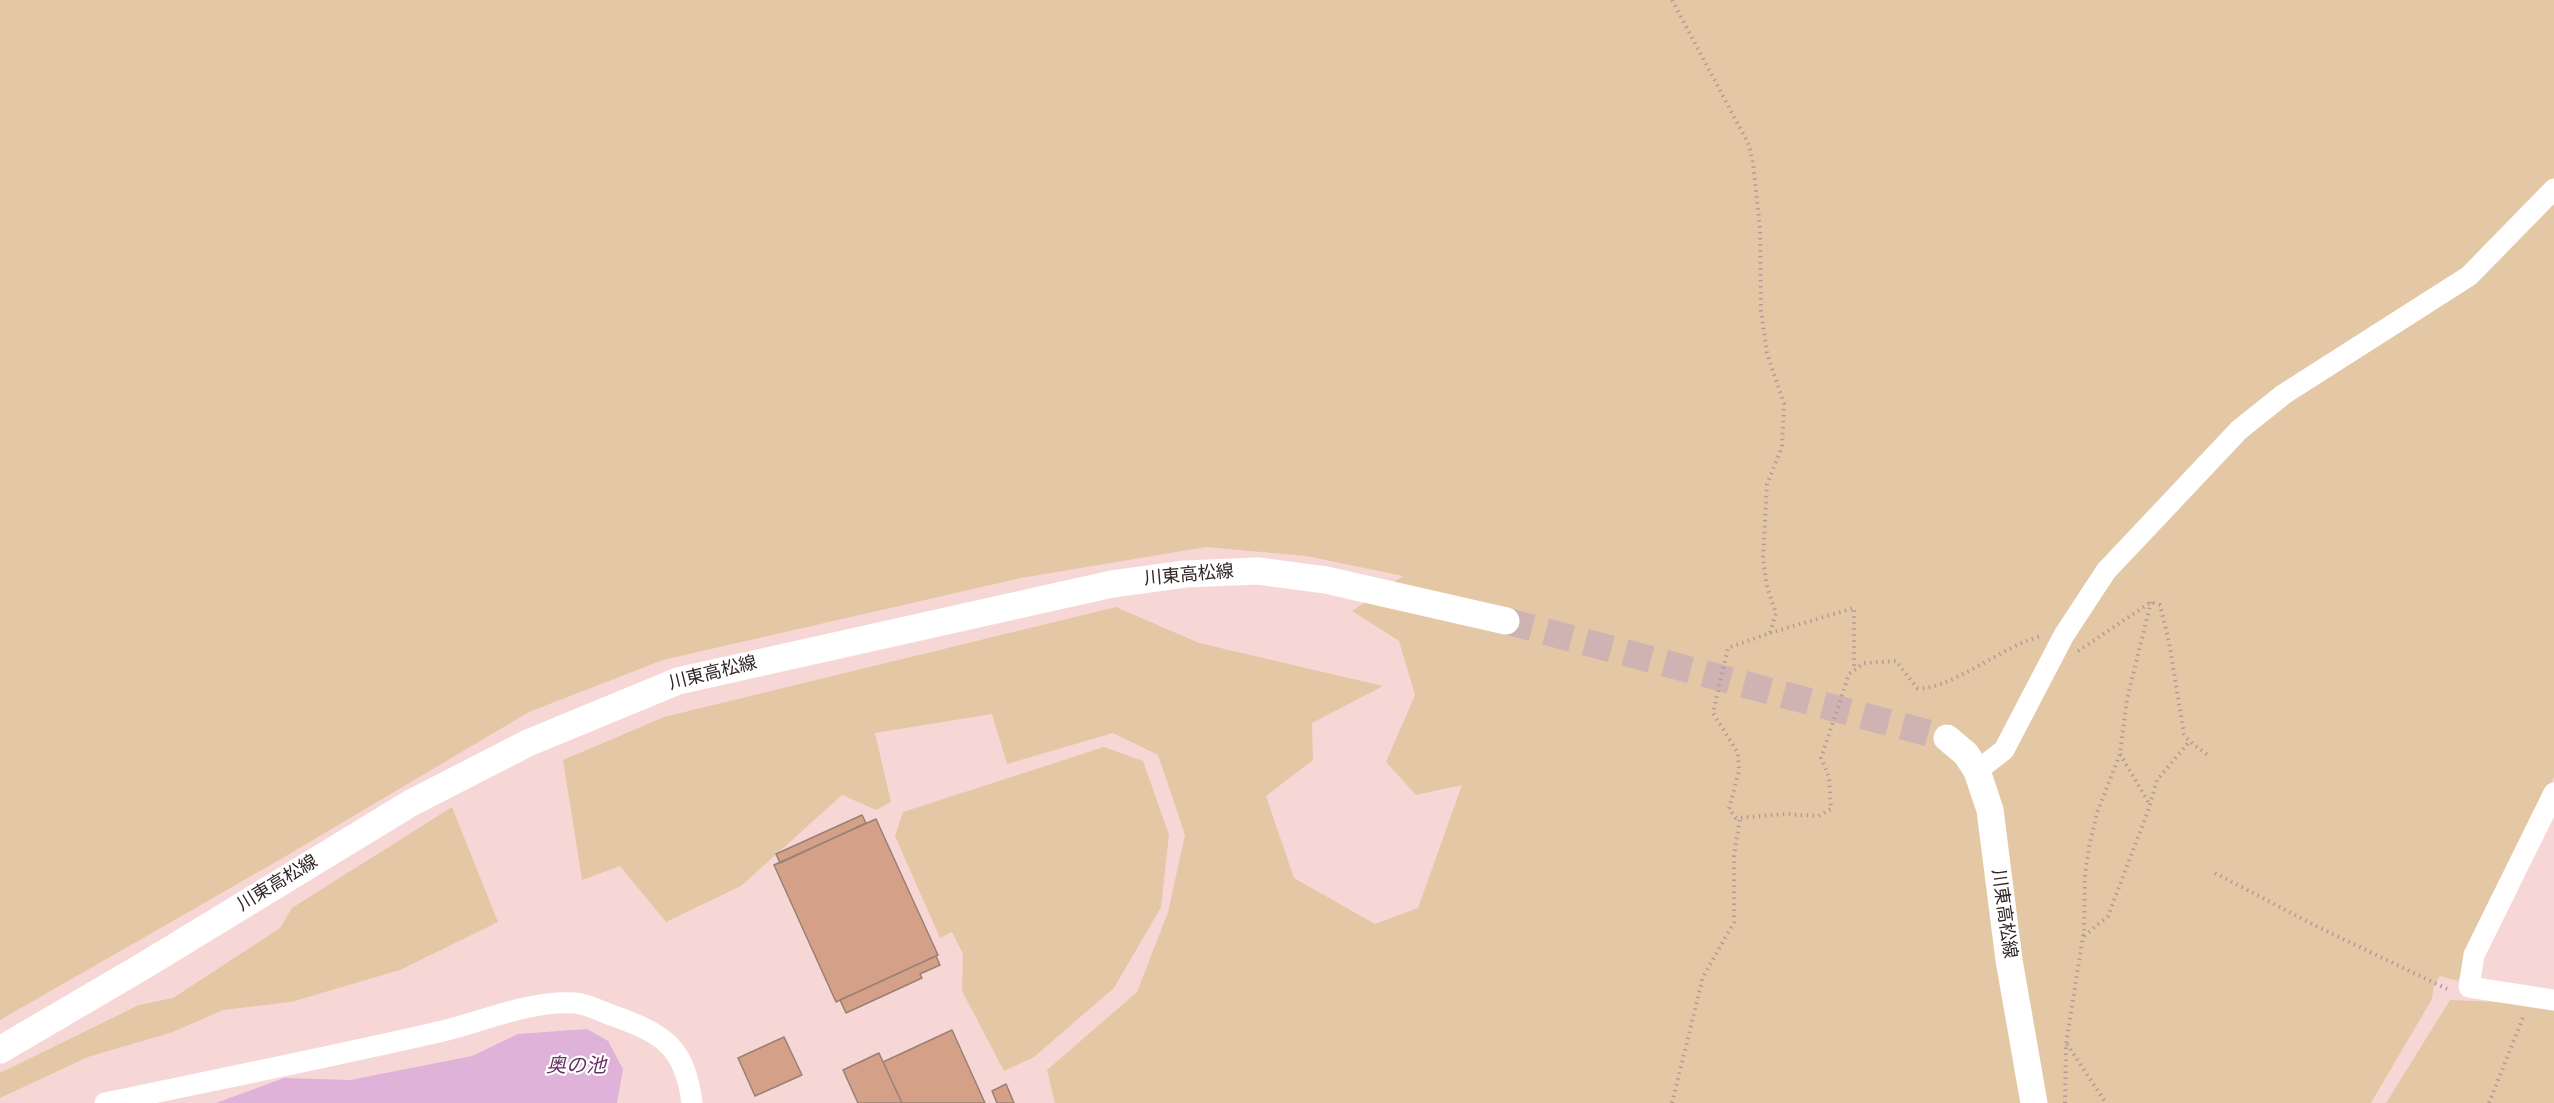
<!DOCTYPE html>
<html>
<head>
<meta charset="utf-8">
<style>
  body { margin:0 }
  canvas { display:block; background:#f7d7d5 }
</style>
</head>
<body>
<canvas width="2554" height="1103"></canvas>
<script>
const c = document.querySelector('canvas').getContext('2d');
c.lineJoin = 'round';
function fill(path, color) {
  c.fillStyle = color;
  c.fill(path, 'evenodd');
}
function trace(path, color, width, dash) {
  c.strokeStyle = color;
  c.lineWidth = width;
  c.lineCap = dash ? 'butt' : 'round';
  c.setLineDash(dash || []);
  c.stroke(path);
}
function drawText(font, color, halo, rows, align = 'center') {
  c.font = font + ' Jost,"Noto Sans JP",sans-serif';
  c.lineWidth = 4.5;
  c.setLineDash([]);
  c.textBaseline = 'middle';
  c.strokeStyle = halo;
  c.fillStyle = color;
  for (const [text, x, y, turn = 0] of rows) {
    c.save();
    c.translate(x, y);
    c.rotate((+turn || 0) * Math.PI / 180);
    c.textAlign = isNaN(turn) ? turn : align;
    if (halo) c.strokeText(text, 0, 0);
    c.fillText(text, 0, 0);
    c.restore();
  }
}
fill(new Path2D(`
  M0,0H2554V777L2458,981L2440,976L2434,986L2432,999L2371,1103H1055L1047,1070L1137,992L1168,912L1185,835L1158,755L1113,733L1007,764L992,714L875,733L891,802L876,810L842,795L741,886L666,922L620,866L582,880L563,760L664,717L1116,607L1199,643L1383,686L1312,723L1313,760L1266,796L1294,878L1375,924L1418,908L1462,785L1416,795L1386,762L1415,695L1399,641L1352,611L1403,576L1306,556L1206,547L1021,578L663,660L529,712L281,859L0,1020Z
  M1104,747L1143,761L1169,835L1161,907L1114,988L1034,1057L1004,1071L962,991L963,954L952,932L940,938L895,836L903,812Z
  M452,807L498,922L400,970L291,1002L223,1010L173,1032L88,1057L0,1098V1073L139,1005L173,998L280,928L292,908Z
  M2450,1000L2523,1003L2554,1007V1103H2386Z`), '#e4c8a6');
fill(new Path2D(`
  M587,1029L608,1041L623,1069L617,1103H216L284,1078L350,1080L472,1056L518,1034Z`), '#deb2d9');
const building = new Path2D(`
  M862,815L866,823L780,863L776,854Z
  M876,819L938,955L836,1002L774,865Z
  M936,956L940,965L920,974L922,978L846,1013L840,1000Z
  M952,1030L985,1103H902L883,1062Z
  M784,1037L802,1075L755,1096L738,1058Z
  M879,1053L883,1062L902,1103H858L843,1070Z
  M1006,1084L1014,1103H997L992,1091Z`);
fill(building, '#d4a087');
trace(building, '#9a8074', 1.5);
trace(new Path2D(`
  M1506,621L1947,738`), '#cfb3b2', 27, [27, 14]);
trace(new Path2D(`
  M1672,0L1749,145L1753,163L1760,228L1761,311L1767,353L1784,404L1782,447L1767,484L1763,558L1767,587L1776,613L1770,633L1728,648L1713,713L1738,753L1739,771L1729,809L1736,818L1786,814L1818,816L1831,809L1829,777L1821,758L1849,674L1864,663L1896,661L1917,688C1948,692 2005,644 2042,636
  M1770,633L1854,608V669
  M2078,651L2151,602L2160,605L2169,642L2184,734C2190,744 2201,749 2210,757
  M2120,754L2150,805
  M2215,873L2316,926L2447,989
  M2084,936L2108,916L2148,811L2157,780L2189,742
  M2067,1044L2106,1103
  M1672,1103L1703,977L1734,922V856L1740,818
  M2065,1103L2066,1044L2084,930L2085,875L2089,847L2097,813L2120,754L2127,699L2151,602
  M2489,1103L2524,1015`), '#b49b9a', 4, [1.5, 4.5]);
trace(new Path2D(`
  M1977,771L2004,750L2064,635L2106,571L2239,430L2284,394L2469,276L2554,189
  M2554,793L2474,955L2469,987L2554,1000
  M105,1103C215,1080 325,1058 434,1033C481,1023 527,1000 575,1003C588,1004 602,1012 614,1016C664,1034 685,1047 692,1103`), '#fff', 21);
trace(new Path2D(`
  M1947,738L1966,754L1977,771L1990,810L2009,960L2034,1103
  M0,1050L145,965L411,803L528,743L678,681L1112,584L1185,574L1258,571L1326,580L1506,621`), '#fff', 27);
drawText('18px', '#312525', '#fff', [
  ["川東高松線",1189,576,-5],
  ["川東高松線",713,674,-14],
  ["川東高松線",278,884,-31],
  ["川東高松線",2003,914,82]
]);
drawText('italic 20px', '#663162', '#fff', [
  ["奥の池",576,1067]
]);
</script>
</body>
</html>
